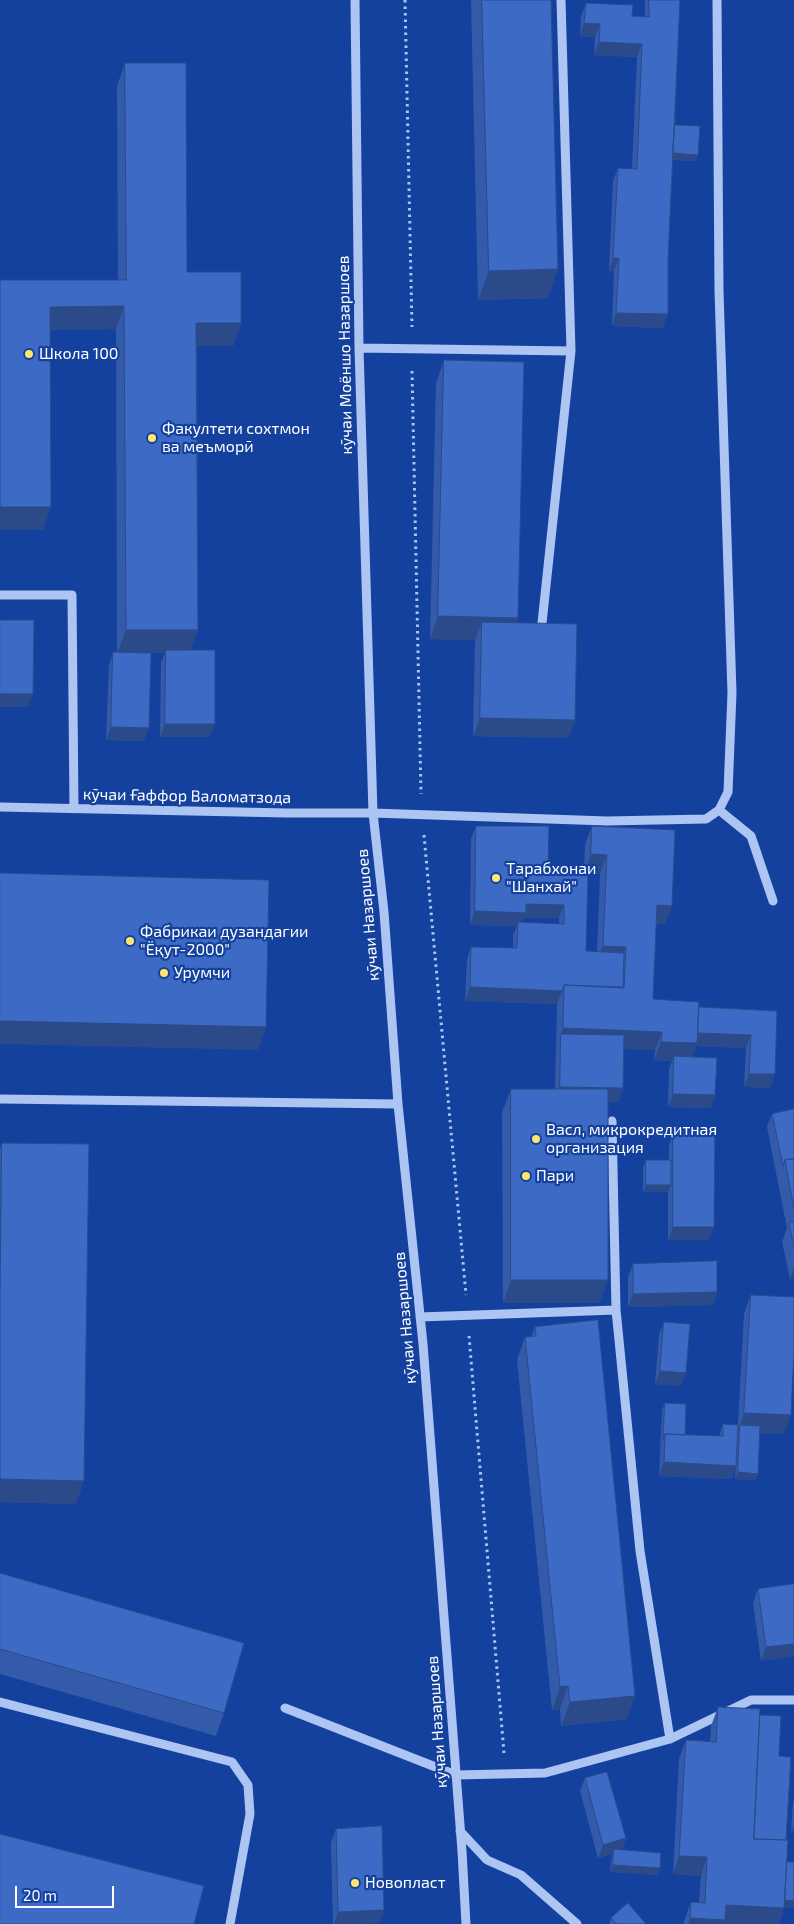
<!DOCTYPE html>
<html>
<head>
<meta charset="utf-8">
<style>
  body { margin:0 }
  #map { position:relative; width:794px; height:1924px; overflow:hidden; background:#15419e; font-family:"Exo 2",sans-serif }
  canvas { display:block }
  .scale { position:absolute; left:15px; top:1886px; width:99px; height:22px; box-sizing:border-box; border:2px solid #fff; border-top:0; padding-left:6px; font-size:15px; line-height:18px; white-space:nowrap; color:#fff; -webkit-text-stroke:4px #15419e; paint-order:stroke }
</style>
</head>
<body>
<div id="map">
<canvas width="794" height="1924"></canvas>
<div class="scale">20 m</div>
</div>
<script>
const c = document.querySelector('canvas').getContext('2d');
c.lineJoin = 'round';
function trace(path, color, width, dash) {
  c.strokeStyle = color;
  c.lineWidth = width;
  c.lineCap = dash ? 'butt' : 'round';
  c.setLineDash(dash || []);
  c.stroke(path);
}
function fill(path, color) {
  c.fillStyle = color;
  c.fill(path, 'evenodd');
}
function drawText(font, color, halo, rows, align = 'center') {
  c.font = font + ' "Exo 2",sans-serif';
  c.lineWidth = 4.5;
  c.setLineDash([]);
  c.textBaseline = 'middle';
  c.strokeStyle = halo;
  c.fillStyle = color;
  for (const [text, x, y, turn = 0] of rows) {
    c.save();
    c.translate(x, y);
    c.rotate((+turn || 0) * Math.PI / 180);
    c.textAlign = isNaN(turn) ? turn : align;
    if (halo) c.strokeText(text, 0, 0);
    c.fillText(text, 0, 0);
    c.restore();
  }
}
trace(new Path2D(`
  M405,0L412,327
  M412,371L421,794
  M424,835L466,1295
  M469,1336L504,1753`), '#adc5f3', 3, [2.5, 4]);
trace(new Path2D(`
  M355,0L359,348L373,813L384,912L398,1104L423,1344L462,1851L466,1924
  M561,0L571,351
  M359,348L571,351L542,623
  M0,595H72L74,809
  M0,807L287,813H373L607,821L706,819L719,810L728,792L732,693L719,291L717,0
  M719,810L751,836L773,901
  M0,1099L398,1104
  M616,1310L640,1551L670,1739
  M420,1317L616,1310L612,1121
  M0,1702L232,1762L248,1785L250,1814L230,1924
  M285,1708L456,1775L545,1773L670,1739L751,1700H794
  M460,1831L487,1860L521,1875L577,1924`), '#adc5f3', 9);
fill(new Path2D(`
  M471,0H551L548,298L478,300Z
  M645,0H680L675,125L698,155L695,161L673,160L663,328L612,326L614,271H609L613,181L618,168L632,169L637,57L594,55L595,37L580,36L581,16L586,3L632,16H645Z
  M125,63L187,272L241,323L233,346H197L198,630L190,650L210,737H160L161,663L165,653H136L144,741L106,740L109,665L113,652H117L116,329L50,330L43,530H0V280H118L117,86Z
  M444,360L518,618L516,623L575,720L568,738L473,736L475,640L430,639L436,383Z
  M476,826L548,871H584L585,845L592,826L672,906L665,924H656L653,999L699,1007L777,1011L775,1074L770,1088L744,1087L746,1048L696,1046L692,1057L711,1108L668,1107L669,1069L672,1061L654,1060L655,1050L624,1049L619,1102H608L600,1303H503L502,1112L511,1089H555L557,1004L465,1001L467,960L471,947L513,948V935L517,926L470,925L471,839ZM588,873L600,874L597,952L586,951ZM524,918H559V924L522,922Z
  M794,1109V1278L790,1279L782,1242L787,1228L767,1127L772,1114Z
  M673,1132L709,1240H668V1191L643,1192V1167L646,1160H669V1146Z
  M2,1143L76,1504L0,1502V1148Z
  M633,1264L717,1292L713,1305L628,1307V1277Z
  M751,1295L784,1434L760,1433L758,1474L755,1480L735,1479L744,1314Z
  M664,1322L681,1386L655,1384L659,1335Z
  M535,1327L627,1719L561,1726L560,1709L552,1710L517,1360L525,1337H531Z
  M665,1403L685,1435L719,1436L723,1424L736,1466L731,1479L659,1476L662,1410Z
  M0,1573L224,1713L216,1736L0,1674Z
  M794,1584V1656L761,1661L753,1603L758,1589Z
  M718,1707L760,1715L779,1756L786,1840L787,1862H794V1908L784,1907L779,1924H684V1921L691,1902H699L701,1876L673,1874L679,1759L686,1740L710,1741L711,1726Z
  M585,1778L626,1838L622,1850L660,1868L658,1875L610,1872L612,1854L598,1858L580,1791Z
  M794,1799V1833L791,1832L793,1802Z
  M336,1829L380,1923L333,1924L331,1843Z
  M611,1918L646,1924H609Z`), '#345ba9');
fill(new Path2D(`
  M584,23L600,24L595,37L580,36Z
  M599,42L642,44L637,57L594,55Z
  M671,153L698,155L695,161L669,160Z
  M613,258H619L614,271H609Z
  M558,269L548,298L478,300L489,271Z
  M124,306L116,329L42,330L50,307Z
  M616,313L668,314L663,328L612,326Z
  M196,323H241L233,346H188Z
  M0,507H51L43,530H0Z
  M438,616L518,618L509,641L482,622L475,640L430,639Z
  M126,630H198L190,653L166,650L165,653H117Z
  M0,694H33L28,707H0Z
  M480,718L575,720L568,738L473,736Z
  M165,724H215L210,737H160Z
  M111,727L149,728L144,741L106,740Z
  M591,854L607,855L600,874L584,873Z
  M526,904L564,905L559,918H524L521,926L518,922L517,926L470,925L475,911Z
  M657,905L672,906L665,924H650Z
  M603,946L626,947L619,966L596,965Z
  M470,987L562,991L557,1004L465,1001Z
  M0,1021L266,1027L258,1050L0,1044Z
  M563,1028L662,1032L655,1050L561,1047V1034Z
  M696,1033L751,1035L746,1048L696,1046L691,1062L674,1056L672,1061L654,1060L661,1042Z
  M749,1074H775L770,1088L744,1087Z
  M560,1087L623,1088L619,1102L555,1101Z
  M673,1094L715,1095L711,1108L668,1107Z
  M646,1185H671L668,1192H643Z
  M673,1227H714L709,1240H668Z
  M794,1268V1278L790,1279Z
  M511,1280H608L600,1303H503Z
  M717,1292L713,1305L628,1307L633,1294Z
  M660,1371L686,1373L681,1386L655,1384Z
  M744,1413L791,1415L784,1434L740,1432V1425Z
  M664,1462L736,1466L731,1479L659,1476Z
  M738,1472L758,1474L755,1480L735,1479Z
  M0,1479L84,1481L76,1504L0,1502Z
  M794,1644V1656L761,1661L766,1647Z
  M568,1686L560,1709L552,1710L560,1687Z
  M635,1696L627,1719L561,1726L570,1702Z
  M794,1824V1833L791,1832Z
  M626,1838L621,1851L614,1849L612,1854L598,1858L603,1845Z
  M679,1856L707,1857L701,1876L673,1874Z
  M613,1865L660,1868L658,1875L610,1872Z
  M781,1900L794,1901V1908L778,1907Z
  M726,1905L784,1908L779,1924H688L690,1918Z
  M384,1910L380,1923L334,1924L338,1912Z`), '#2b4a8a');
const building = new Path2D(`
  M482,0H551L558,269L489,271Z
  M649,0H680L668,260V314L616,313L619,258H613L618,168L637,169L642,44L599,42L600,24L584,23L586,3L633,5L632,16L649,17Z
  M125,63H186L187,272H241V323H196L198,630H126L124,306L50,307L51,507H0V280H126Z
  M675,125L700,126L698,155L673,153Z
  M444,360L524,362L518,618L438,616Z
  M0,620H34L33,694H0Z
  M482,622L577,624L575,720L480,718Z
  M166,650H215V724H165Z
  M113,652L151,653L149,728L111,727Z
  M476,826H549L548,871H588L586,951L624,953L623,987L564,985L562,991L470,987L471,947L517,948L518,922L564,924V905L526,904V913L475,911Z
  M592,826L675,830L672,906L657,905L653,999L699,1002L697,1043L661,1042L662,1032L563,1028L564,985L624,988L626,947L603,946L607,855L591,854Z
  M0,873L269,880L266,1027L0,1021Z
  M699,1007L777,1011L775,1074H749L751,1035L698,1033Z
  M561,1034L624,1035L623,1088L560,1087Z
  M674,1056L717,1058L715,1095L673,1094Z
  M511,1089H608V1280H511Z
  M794,1109V1159L785,1160L783,1166L772,1114Z
  M673,1132H715L714,1227H673Z
  M2,1143L89,1144L84,1481L0,1479V1294Z
  M794,1159V1209L785,1160Z
  M646,1160H671V1185H646Z
  M794,1222V1247L789,1223Z
  M717,1261V1292L633,1294V1264Z
  M751,1295L794,1297V1352L791,1415L744,1413Z
  M598,1320L635,1696L570,1702L568,1686L560,1687L525,1337L536,1336L535,1327Z
  M664,1322L690,1324L686,1373L660,1371Z
  M665,1403L686,1404L685,1435L665,1434L663,1440Z
  M723,1424L738,1425L736,1466L664,1462L665,1434L723,1436Z
  M740,1425L760,1426L758,1474L738,1472Z
  M0,1573L244,1643L224,1713L0,1649Z
  M794,1584V1644L766,1647L758,1589Z
  M718,1707L760,1709L754,1839L788,1840L784,1908L726,1905L725,1920L690,1918L691,1902L705,1903L707,1857L679,1856L686,1740L716,1742Z
  M760,1715L781,1716L779,1756L791,1757L786,1840L754,1839Z
  M607,1772L626,1838L603,1845L585,1778Z
  M382,1826L384,1910L338,1912L336,1829Z
  M0,1834L204,1886L194,1924H0Z
  M614,1849L661,1853L660,1868L613,1865Z
  M787,1862H794V1901L785,1900Z
  M628,1903L646,1924H616L611,1918Z`);
fill(building, '#3d6ac5');
trace(building, '#2b4a8a', 1);
for (const [x, y, r, color] of [
  [29,354,5,"#ffe66f"],
  [152,438,5,"#ffe66f"],
  [496,878,5,"#ffe66f"],
  [130,941,5,"#ffe66f"],
  [164,973,5,"#ffe66f"],
  [536,1139,5,"#ffe66f"],
  [526,1176,5,"#ffe66f"],
  [355,1883,5,"#ffe66f"]
]) {
  const dot = new Path2D();
  dot.arc(x, y, r, 0, 2 * Math.PI);
  c.fillStyle = color;
  c.fill(dot);
  trace(dot, '#15419e', 2);
}
drawText('16px', '#fff', '#15419e', [
  ["Школа 100",39,354],
  ["Факултети сохтмон",162,429],
  ["ва меъморӣ",162,447],
  ["Тарабхонаи",506,869],
  ["\"Шанхай\"",506,887],
  ["Фабрикаи дузандагии",140,932],
  ["\"Ёқут-2000\"",140,950],
  ["Урумчи",174,973],
  ["Васл, микрокредитная",546,1130],
  ["организация",546,1148],
  ["Пари",536,1176],
  ["Новопласт",365,1883]
], 'left');
drawText('16px', '#fff', '#15419e', [
  ["кӯчаи Моёншо Назаршоев",345,355,-91],
  ["кӯчаи Ғаффор Валоматзода",187,796,1],
  ["кӯчаи Назаршоев",368,915,-95],
  ["кӯчаи Назаршоев",405,1318,-95],
  ["кӯчаи Назаршоев",437,1722,-94]
]);
</script>
</body>
</html>
